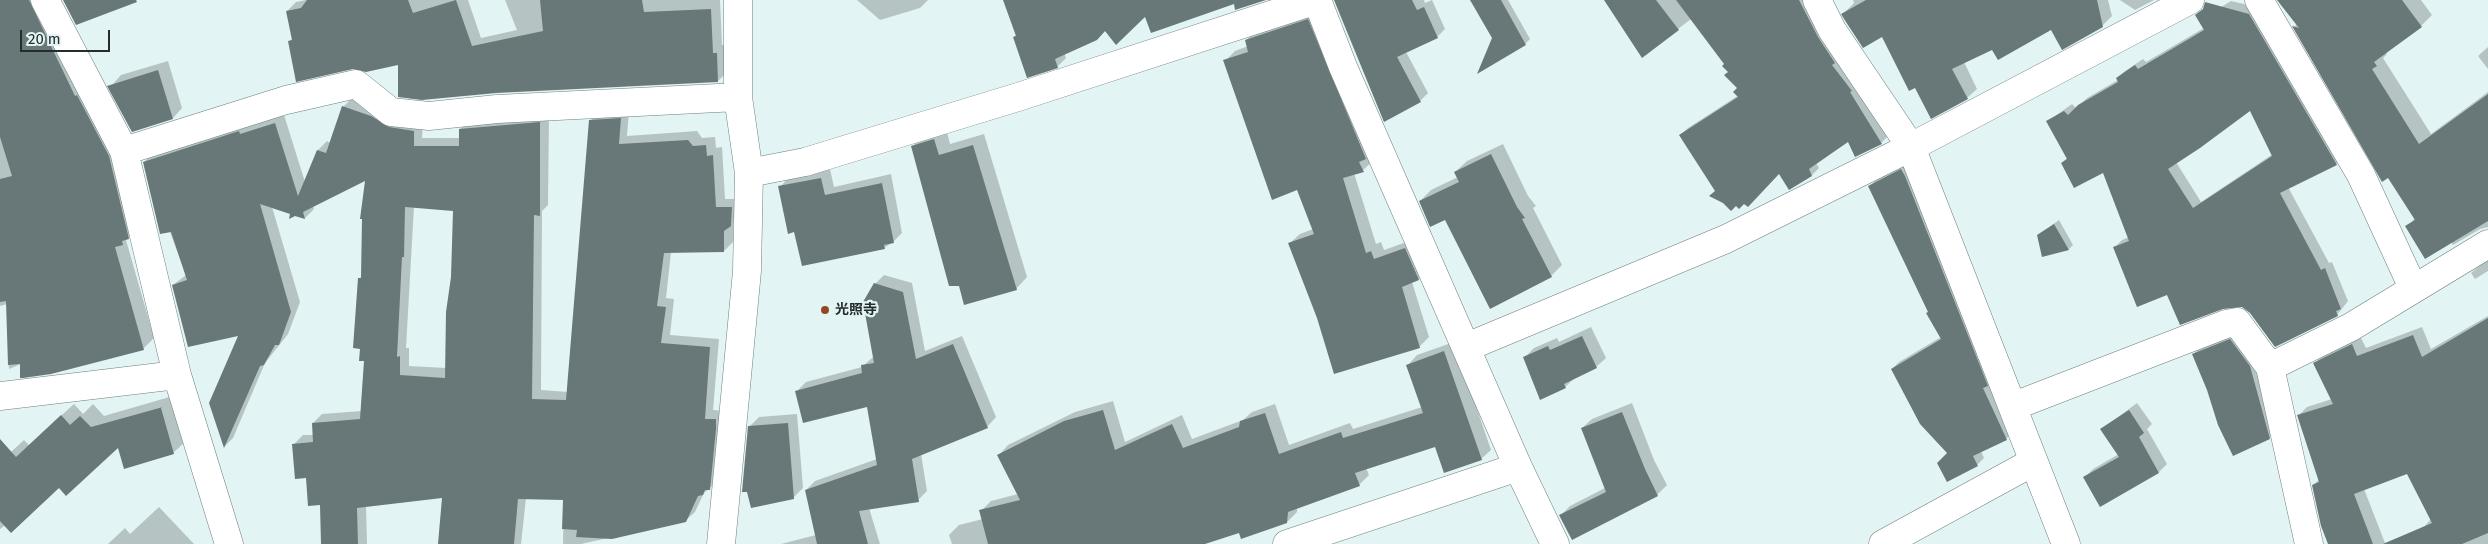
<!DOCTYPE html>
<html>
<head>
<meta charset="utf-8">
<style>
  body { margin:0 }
  #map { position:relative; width:2488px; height:544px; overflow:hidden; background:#e3f4f4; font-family:"Fira Sans",sans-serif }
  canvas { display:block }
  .scale { position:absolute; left:20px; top:30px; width:90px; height:22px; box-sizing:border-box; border:2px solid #252c2c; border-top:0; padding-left:6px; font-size:15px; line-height:18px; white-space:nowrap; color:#252c2c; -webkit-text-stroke:4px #e3f4f4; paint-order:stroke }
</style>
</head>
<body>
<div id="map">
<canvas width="2488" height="544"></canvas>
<div class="scale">20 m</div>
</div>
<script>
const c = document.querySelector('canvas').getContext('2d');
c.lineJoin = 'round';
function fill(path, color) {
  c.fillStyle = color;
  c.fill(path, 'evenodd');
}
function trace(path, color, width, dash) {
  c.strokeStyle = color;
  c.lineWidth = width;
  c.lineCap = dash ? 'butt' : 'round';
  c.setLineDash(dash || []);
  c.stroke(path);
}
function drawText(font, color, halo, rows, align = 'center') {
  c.font = font + ' "Fira Sans","Noto Sans JP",sans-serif';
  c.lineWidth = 4.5;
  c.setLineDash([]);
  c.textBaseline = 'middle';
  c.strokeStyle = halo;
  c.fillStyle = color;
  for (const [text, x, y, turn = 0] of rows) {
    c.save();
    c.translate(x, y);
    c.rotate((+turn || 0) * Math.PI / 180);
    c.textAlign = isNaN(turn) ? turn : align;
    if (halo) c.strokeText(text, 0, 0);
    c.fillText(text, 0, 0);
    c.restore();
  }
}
fill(new Path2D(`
  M0,0H44L90,95L139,227L126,240L154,338L143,349L21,364L9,369L7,304L0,306Z
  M306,0H468L481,38L517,30L505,0H720L722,45H725L727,72L718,81L290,41L293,38L287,11L296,2Z
  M857,0H928L920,8L880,20Z
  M1005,0H1206L1146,15L1106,30L1097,39L1064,53L1066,58L1057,67L1014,37L1017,34Z
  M1335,0H1424L1425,3L1432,0L1445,29L1437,37L1406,52L1428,93L1420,101Z
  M1475,0H1508L1530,39L1525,44L1493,38Z
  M1605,0H1809L1888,136L1881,143L1856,156L1848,140L1816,163L1819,168L1812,175L1789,188L1779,172L1716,191L1680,135L1688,128L1739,95V88L1725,64L1691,19L1643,56Z
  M1853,0H2108L2112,16L2102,26L2051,28L1992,48L1964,62L1977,89L1967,98L1915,86L1883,35L1843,14L1854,3Z
  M2120,0H2154L2135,10Z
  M2278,0H2421L2432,15L2421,26L2385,52L2387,54L2383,58L2431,134L2488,92V227L2480,229L2453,245L2451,242L2407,227L2415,218L2294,27L2297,24Z
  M2231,1L2257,7L2344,157L2336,164L2288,187L2329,263L2332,262L2348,301L2337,315L2250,312L2243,306L2114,248L2122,240L2129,237L2104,171L2062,163L2068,157L2048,121L2072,104L2076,108L2087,98L2118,80L2117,78L2125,71L2143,59L2146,62L2204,28L2208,15ZM2250,109L2273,154L2201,202L2176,162Z
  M1318,10L1373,161L1363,170L1354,173L1376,244L1381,242L1384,250L1415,239L1428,270L1419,279L1412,282L1429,337L1419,347L1318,318L1290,243L1300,234L1313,229L1298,188L1225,61L1235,51L1248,46L1246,40L1256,31Z
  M2488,47V69L2478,56Z
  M168,61L182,108L173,118L112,85L121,75Z
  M352,98L423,122L422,138H460V129L470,120L549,114L548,205L542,211L541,390L568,392L590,121L599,112L629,110L627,136L697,131L702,138L715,137L716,148L722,147L725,199H740V215L733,223V242L724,251L671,252L666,298L674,299L670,335L719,339L713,410L724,411L719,480L704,493L695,512L685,521L581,544H563L564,499L526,498L521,544H439L443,497L366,506L367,544H322L321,504L294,444L303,435H314L313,423L322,414L362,411L366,360L359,279L362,276L366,179L313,205L314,209L305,218L272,207L300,302L288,334L265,363L233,438L225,446L240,334L173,285L186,275L144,162L153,153L284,115L305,182L318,150L327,141L330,143L343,107ZM414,206L455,210L446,368L409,366V348H406Z
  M946,128L950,144L984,134L1027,277L1016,289L913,146L924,135Z
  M1503,144L1528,196L1536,206L1533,208L1562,265L1551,276L1445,218L1420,201L1431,190L1458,177L1455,172L1467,161Z
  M1908,163L2013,432L2006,439L1981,451L1984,458L1977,465L1949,453L1892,369L1899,362L1941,337L1870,186L1877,179Z
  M830,169L834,187L891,174L902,233L893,242L884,248L795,231L780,187L789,177Z
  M2059,220L2073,245L2069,249L2043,256L2038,235Z
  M2488,259V271L2475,279L2471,273Z
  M884,275L912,283L925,351L962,336L996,417L987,427L921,454L927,491L918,500L869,508L880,544H781L816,535L806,490L815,481L877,459L868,405L797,391L806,382L862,367L874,356L875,284Z
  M2488,316V544H2341L2313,485L2320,479L2299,415L2307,407L2332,399L2314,364L2323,355L2360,336L2366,348L2422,327L2431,349ZM2407,473L2431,519L2423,528L2385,543L2364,489Z
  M1591,327L1606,358L1596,367L1575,378L1565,387L1524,358L1534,348L1557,338L1559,342Z
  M2235,335L2254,361L2274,433L2269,438L2209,389L2193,354L2198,350Z
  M1454,342L1491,450L1481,459L1436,446L1366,468L1369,475L1359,485L1297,507V512L1287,522L1240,531L1201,544H952L949,535L959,525L983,519L981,511L991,501L1018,494L999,455L1008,445L1075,412L1113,401L1125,442L1182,415L1192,439L1243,420L1252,412L1275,404L1289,445L1350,423L1353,429L1422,407L1408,365L1417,355Z
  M173,396L186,441L173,453L119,446L0,529V462L24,440L29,445L74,404L83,414L93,404L104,416Z
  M1632,403L1654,460L1667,485L1657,495L1561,515L1570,506L1605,488L1582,428L1592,419Z
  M2137,403L2152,424L2147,429L2167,464L2159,472L2101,505L2085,477L2093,469L2119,454L2102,429Z
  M797,414L803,488L793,498L749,427L759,417Z
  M159,507L194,544H108L125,528L130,534Z`), '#0003');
fill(new Path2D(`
  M0,0H29L75,96L77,95L109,156L129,239L122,241L123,245L115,247L144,350L51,374L23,378H20V364L8,365L6,301L0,302V179L12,176L0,137Z
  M63,0H136L137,2L76,25Z
  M307,0H408L413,13L456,0L472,46L543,31L540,0H642L644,12L711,9L713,53H717L718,82L496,93L422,100L398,97V65L366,72L353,69L296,82L288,41L292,40L286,11L301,8Z
  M1003,0H1266L1235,10L1234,4L1151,33L1145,17L1116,45L1105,31L1097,40L1055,59L1058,68L1027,78L1013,37L1016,36Z
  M1334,0H1412L1417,10L1424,7L1438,38L1397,57L1421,102L1384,122Z
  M1470,0H1501L1526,45L1477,74L1492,38Z
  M1604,0H1656L1679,30L1642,58Z
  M1676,0H1799L1818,37L1835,63L1832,65L1852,91L1850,92L1882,144L1855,157L1848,142L1809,169L1812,176L1789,190L1779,174L1748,207L1744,204L1739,209L1736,206L1731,211L1723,203L1709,196L1715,191L1679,135L1738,97L1733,92L1737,88L1724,75L1728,72L1722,66L1724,64Z
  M1866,0H2097L2103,27L2062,50L2051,30L1998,60L1992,50L1952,69L1968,99L1931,119L1915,88L1909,91L1882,37L1863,48L1846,22L1841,14Z
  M2277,0H2402L2422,27L2374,62L2377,66L2372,69L2419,144L2488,94V221L2425,259L2405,226L2415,220L2388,178L2382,182L2292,26L2299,28Z
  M2205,2L2249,14L2337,165L2280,193L2321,270L2325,268L2341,309L2336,311L2338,316L2275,347L2250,313L2242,307L2223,309L2180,325L2167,295L2137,307L2113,247L2129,241L2103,173L2074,188L2061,163L2067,159L2046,121L2064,111L2068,115L2078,105L2118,82L2116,78L2135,65L2138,69L2204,30L2195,15L2203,9ZM2250,111L2272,156L2193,208L2168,169L2200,148Z
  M1308,19L1366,159L1359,162L1364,172L1343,178L1366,253L1371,251L1374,259L1405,248L1419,280L1402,287L1420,348L1334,374L1317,318L1288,243L1314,234L1297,190L1272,200L1223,60L1248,52L1245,40Z
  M158,70L173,119L132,132L107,86Z
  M342,106L371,116L389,127L414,131V146H459V129L540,122V216L534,215L532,399L566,400L589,120L621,118L619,144L688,140L693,146L706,145L707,156L713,155L716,207H732L731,226L724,231V252L664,253L657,306L666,307L661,343L710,347L705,419H716V429L710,490H705L703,495L698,496L686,522L612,539L576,537L577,530L562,529L563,500L518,499L514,544H438L442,498L357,508L358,544H321L320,505L308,506L306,478L295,479L292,444L313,442L312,423L360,419L364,361H359L360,349L353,348L358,278H361L362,219H360L365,181L303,212L305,219L295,216L289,219L290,214L260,204L291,312L279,345H275L264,365L260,366L224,448L209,403L238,336L188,347L172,285L187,280L171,232L160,234L143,162L239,131L240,134L275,123L298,196L317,150L326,153ZM405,207L453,211L451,277L446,312L445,378L400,375V356L397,357L402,257H404Z
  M934,139L939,155L973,145L1017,290L964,305L959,286H949L911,146Z
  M1491,154L1517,207L1525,218L1522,219L1552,277L1490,309L1445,220L1430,227L1419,201L1459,182L1454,172Z
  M1901,169L1905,176L1988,386L1983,388L2007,440L1973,456L1978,466L1947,482L1937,463L1947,453L1920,424L1891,369L1941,339L1926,313L1928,312L1868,186Z
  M821,178L825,195L882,183L894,243L884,245L885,249L802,266L794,232L788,234L778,186Z
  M2054,224L2069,250L2042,257L2037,235Z
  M874,283L903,292L916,359L953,344L988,428L912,459L919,502L859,511L868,544H817L805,490L877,465L867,407L803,423L795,391L862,373L861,365L874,363L863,302Z
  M2488,318V533L2462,544H2383L2432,523L2407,474L2354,494L2373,544H2328L2321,526L2312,485L2319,482L2297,415L2333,404L2313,363L2352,344L2357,356L2413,335L2422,357Z
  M1582,336L1597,368L1564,384L1566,388L1540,400L1523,357L1548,346L1550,350Z
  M2230,339L2250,366L2270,439L2233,456L2218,425L2207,390L2192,354Z
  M1444,351L1482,460L1444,473L1435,447L1355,473L1360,486L1288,512L1287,523L1241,539L1239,533L1205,544H988L979,510L1020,500L997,455L1064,421L1103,410L1115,450L1172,424L1183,448L1239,427L1240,421L1265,413L1279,454L1341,432L1343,438L1423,413L1406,365Z
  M163,407L161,408L174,454L124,469L118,448L66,496L59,488L11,533L0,521V439L16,457L61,415L70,425L80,416L91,427Z
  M2129,410L2144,433L2139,437L2159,473L2100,507L2083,477L2119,457L2100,429Z
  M1622,412L1645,469L1658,496L1572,540L1559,515L1606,492L1581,428Z
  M788,423L794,499L751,508L747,492H742L748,426Z`), '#687777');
const minor = new Path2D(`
  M45,0L124,151L177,375L229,544
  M1317,0L1343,67L1518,467L1555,544
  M1817,0L1832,30L1911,147L2066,544
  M2259,0L2361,175L2413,288
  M124,151L286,100L356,84L391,112L429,116L497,109L738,97
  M749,173L805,162L1018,97L1317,0
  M1467,347L1726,239L1911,147L2190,0
  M2270,367L2351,327L2488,244
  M0,396L177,375
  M2014,406L2226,324L2237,322L2270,367L2309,544
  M721,544L747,271L749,173L738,97V0
  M1287,544L1518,467
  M1883,544L2033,462`);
trace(minor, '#6e7e7e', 29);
trace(minor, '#fff', 28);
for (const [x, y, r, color] of [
  [825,310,5,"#904923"]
]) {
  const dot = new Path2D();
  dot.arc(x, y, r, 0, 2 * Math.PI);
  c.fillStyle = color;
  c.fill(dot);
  trace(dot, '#e3f4f4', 2);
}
drawText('bold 14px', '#252c2c', '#e3f4f4', [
  ["光照寺",835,310]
], 'left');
</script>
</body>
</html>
